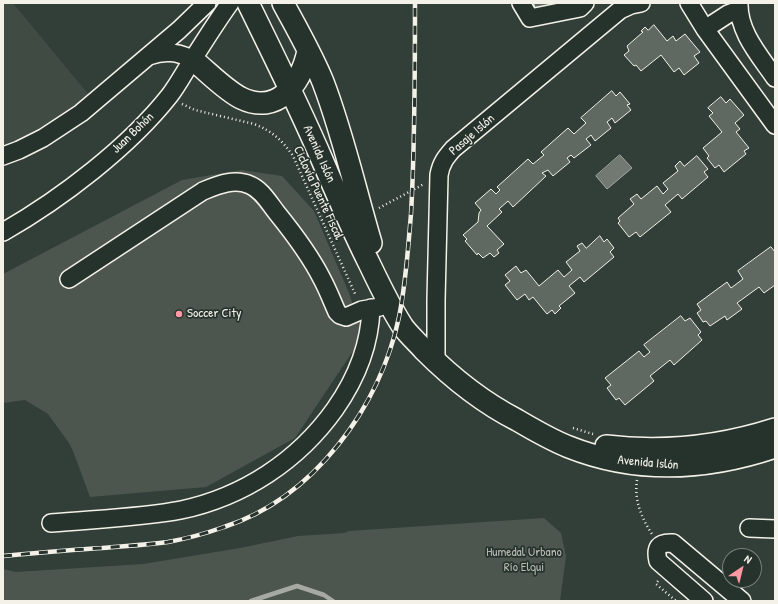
<!DOCTYPE html>
<html>
<head>
<meta charset="utf-8">
<style>
  body { margin:0 }
  #map { position:relative; width:778px; height:604px; overflow:hidden; background:#323e38; font-family:"Patrick Hand",sans-serif }
  canvas { display:block }
  .frame { position:absolute; inset:0; border:4px solid #f4f1e8; pointer-events:none }
  .north { position:absolute; left:722px; top:548px; width:40px; height:40px; box-sizing:border-box; background:#26332d; border:1px solid #787f78; border-radius:50%; rotate:35deg; font-size:11px; font-weight:700; line-height:16px; text-align:center; color:#f4f1e8 }
  .north::after { content:''; display:block; margin:auto; width:14px; height:18px; background:#ff9aa2; clip-path:polygon(50% 0,100% 100%,50% 72%,0 100%) }
</style>
</head>
<body>
<div id="map">
<canvas width="778" height="604"></canvas>
<div class="frame"></div>
<div class="north">N</div>
</div>
<script>
const c = document.querySelector('canvas').getContext('2d');
c.lineJoin = 'round';
function fill(path, color) {
  c.fillStyle = color;
  c.fill(path, 'evenodd');
}
function trace(path, color, width, dash) {
  c.strokeStyle = color;
  c.lineWidth = width;
  c.lineCap = dash ? 'butt' : 'round';
  c.setLineDash(dash || []);
  c.stroke(path);
}
function drawText(font, color, halo, rows, align = 'center') {
  c.font = font + ' "Patrick Hand",sans-serif';
  c.lineWidth = 3.5;
  c.setLineDash([]);
  c.textBaseline = 'middle';
  c.strokeStyle = halo;
  c.fillStyle = color;
  for (const [text, x, y, turn = 0] of rows) {
    c.save();
    c.translate(x, y);
    c.rotate((+turn || 0) * Math.PI / 180);
    c.textAlign = isNaN(turn) ? turn : align;
    if (halo) c.strokeText(text, 0, 0);
    c.fillText(text, 0, 0);
    c.restore();
  }
}
fill(new Path2D(`
  M3,3H13L89,95L12,159L3,147Z`), '#404b44');
fill(new Path2D(`
  M241,170L282,176L314,211L349,293L363,336L295,438L206,487L90,497L73,451L69,443L48,414L25,400L3,403V274L182,180Z
  M544,518L561,533L566,556L560,601H3V569L16,572L143,564L240,548L298,536L344,533L349,531Z`), '#4c564f');
const water = new Path2D(`
  M620,155L632,168L607,189L596,176Z`);
fill(water, '#727972');
trace(water, '#a6a9a1', 1);
trace(new Path2D(`
  M251,601L297,586L324,595L333,601`), '#a6a9a1', 4.5);
const building = new Path2D(`
  M534,3H578L537,14Z
  M654,25L667,41L673,36L676,41L685,34L700,52L694,56L699,63L684,75L679,68L674,72L661,55L641,71L636,65L634,66L624,55L629,51L627,46L643,32L641,31L645,27L648,30Z
  M612,91L616,96L620,92L630,104L627,105L631,110L615,123L612,118L607,122L611,128L595,141L591,135L586,139L591,145L574,158L571,155L567,158L570,162L553,176L548,170L542,173L546,176L513,207L508,201L499,209L502,212L487,226L504,244L497,250L499,253L494,257L490,253L483,258L478,253L477,255L465,241L467,239L463,235L478,222L479,213L481,210L475,203L491,189L496,194L500,190L497,187L528,159L533,164L544,155L541,152L568,128L574,134L586,123L581,118Z
  M721,97L726,103L730,99L744,115L735,123L740,129L736,132L749,148L744,151L746,154L724,172L719,165L715,168L707,158L709,156L703,148L722,132L709,116L713,113L708,108Z
  M697,156L708,169L704,172L708,177L682,199L678,194L665,205L671,212L640,237L636,232L629,237L618,223L620,221L618,218L634,204L630,199L637,194L641,199L657,186L663,194L668,189L663,183L678,171L675,166L680,161L684,166Z
  M600,236L604,242L607,239L614,248L610,252L614,257L584,282L580,277L569,286L575,293L559,306L561,308L555,314L552,310L547,314L533,297L529,300L525,294L517,300L505,285L510,281L505,275L516,266L521,273L526,270L539,286L558,270L564,277L572,270L566,262L580,251L577,246L582,243L586,248Z
  M771,247L775,252V285L764,293L759,287L737,303L742,309L727,320L725,316L710,326L706,321L703,322L697,313L701,310L697,304L727,282L731,288L743,279L738,271Z
  M681,316L685,321L690,318L701,332L698,335L702,340L674,365L670,360L650,376L654,381L625,405L619,398L616,400L607,388L611,385L605,378L639,351L644,357L650,352L644,345Z`);
fill(building, '#5f6861');
trace(building, '#f4f1e8', 1);
const minor = new Path2D(`
  M521,3L530,18L580,8L585,3
  M689,3L705,29L775,125
  M739,3C738,32 760,56 775,78
  M705,29L728,14L739,10
  M149,56C165,50 178,52 192,59
  M3,156L19,150L43,138L81,113L179,30L207,3
  M3,232C61,199 129,147 170,95C179,83 185,71 193,59C205,40 217,21 230,3
  M69,279L203,191C218,185 234,178 250,185C262,190 269,203 277,213C294,234 310,255 322,279C328,290 332,301 337,312L340,315L346,317L362,310L380,307
  M436,361V300L439,175C441,163 446,157 453,149L620,10L631,5L641,3
  M51,523C94,519 139,518 181,510C243,497 298,461 335,409C356,379 370,346 371,308
  M749,528L775,529
  M704,601L658,561C655,548 658,542 673,543L742,601`);
const major = new Path2D(`
  M248,3C274,56 300,108 323,162C338,197 353,231 370,265C380,286 390,307 403,327C409,335 417,342 424,350C452,378 482,402 517,420C534,430 551,440 569,447C637,474 707,470 775,447
  M283,3C297,29 312,55 323,82C343,134 355,189 371,243
  M192,59C207,71 225,90 241,98C278,116 301,83 308,51
  M606,446C665,453 719,447 775,429`);
trace(minor, '#f4f1e8', 20);
trace(major, '#f4f1e8', 24);
trace(new Path2D(`
  M182,104L195,110L254,124C272,131 282,140 293,156L356,296
  M379,208L424,184
  M573,428L593,434
  M637,480C634,500 641,517 652,534
  M658,581L656,584L676,601`), '#f4f1e8', 2.5, [1, 3]);
trace(minor, '#26332d', 17);
trace(major, '#26332d', 21);
const rail = new Path2D(`
  M3,556C36,553 69,550 102,548C124,546 146,545 168,542C185,539 207,533 224,527C314,498 380,407 399,317C406,283 408,248 411,214C415,144 415,73 415,3`);
trace(rail, '#f4f1e8', 4.5);
trace(rail, '#26332d', 3, [9]);
for (const [x, y, r, color] of [
  [179,314,4,"#ff9aa2"]
]) {
  const dot = new Path2D();
  dot.arc(x, y, r, 0, 2 * Math.PI);
  c.fillStyle = color;
  c.fill(dot);
  trace(dot, '#26332d', 1.5);
}
drawText('13px', '#f4f1e8', '#26332d', [
  ["Juan Bohón",133,133,-44],
  ["Pasaje Islón",472,135,-41],
  ["Avenida Islón",319,154,66],
  ["Ciclovía Puente Fiscal",318,193,65],
  ["Avenida Islón",648,463,5]
]);
drawText('13px', '#f4f1e8', '#26332d', [
  ["Soccer City",187,314]
], 'left');
drawText('13px', '#b9bbb2', '#26332d', [
  ["Humedal Urbano",524,553],
  ["Río Elqui",524,568]
]);
</script>
</body>
</html>
